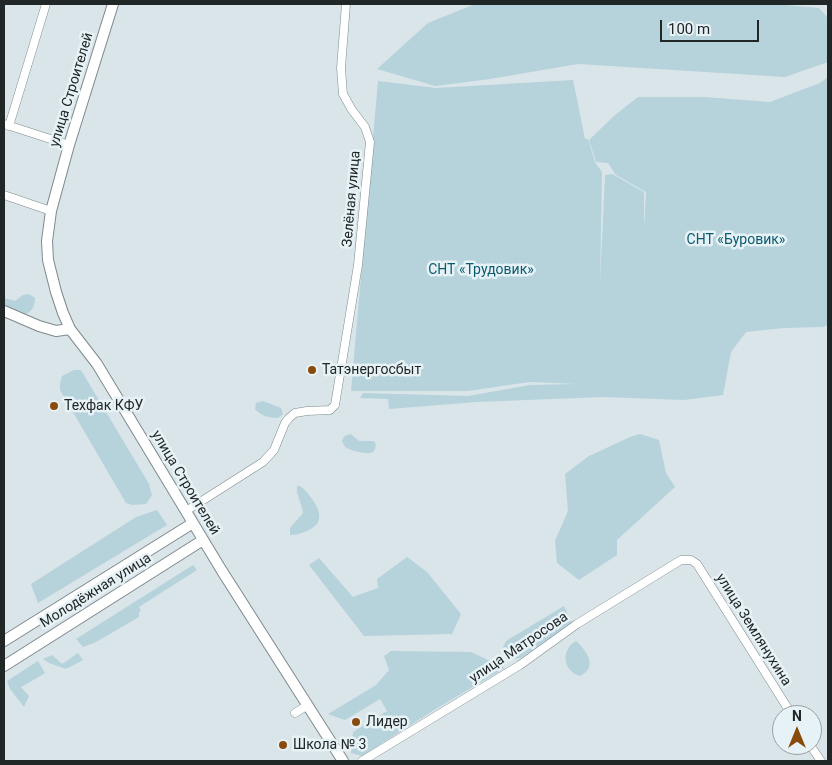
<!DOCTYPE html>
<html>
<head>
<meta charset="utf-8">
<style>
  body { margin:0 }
  #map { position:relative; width:832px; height:765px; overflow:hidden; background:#dae5e9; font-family:Roboto,sans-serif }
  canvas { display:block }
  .frame { position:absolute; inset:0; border:5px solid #212627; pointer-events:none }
  .north { position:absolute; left:772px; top:705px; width:50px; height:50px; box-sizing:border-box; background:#e7f2f7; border:1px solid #98a0a4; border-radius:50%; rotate:0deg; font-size:14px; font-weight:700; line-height:20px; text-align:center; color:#212627 }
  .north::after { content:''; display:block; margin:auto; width:18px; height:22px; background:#884b0c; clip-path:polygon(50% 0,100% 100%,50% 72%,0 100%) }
  .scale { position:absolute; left:660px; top:20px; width:99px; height:22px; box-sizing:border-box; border:2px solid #212627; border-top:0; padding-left:6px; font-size:15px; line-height:18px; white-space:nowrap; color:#212627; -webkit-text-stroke:4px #e7f2f7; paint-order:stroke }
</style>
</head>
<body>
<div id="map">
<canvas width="832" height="765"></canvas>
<div class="frame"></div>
<div class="north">N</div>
<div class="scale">100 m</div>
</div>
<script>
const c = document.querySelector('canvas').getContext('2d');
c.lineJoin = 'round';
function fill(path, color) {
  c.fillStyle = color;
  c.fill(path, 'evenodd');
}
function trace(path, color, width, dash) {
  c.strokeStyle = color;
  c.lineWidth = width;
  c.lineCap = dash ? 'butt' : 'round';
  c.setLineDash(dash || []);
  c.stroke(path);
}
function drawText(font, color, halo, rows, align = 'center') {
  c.font = font + ' Roboto,sans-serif';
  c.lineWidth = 5;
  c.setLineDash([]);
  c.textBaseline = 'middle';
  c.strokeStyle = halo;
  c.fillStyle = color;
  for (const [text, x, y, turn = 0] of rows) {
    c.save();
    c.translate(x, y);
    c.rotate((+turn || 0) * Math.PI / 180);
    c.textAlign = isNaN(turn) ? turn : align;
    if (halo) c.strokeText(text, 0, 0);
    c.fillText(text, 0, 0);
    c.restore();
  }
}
fill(new Path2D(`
  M475,4H775L819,8L828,18V62L785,77L578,64L490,79L435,86L377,69L428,23Z
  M828,77V325L823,327L784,328L746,332L731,352L723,395L684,400L603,397L477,402L389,409L388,399L360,398L363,393L468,396L530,385L577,384L529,382L468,391H351L378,81L436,88L573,80L585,139H588L595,162L602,172L600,284L605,175L612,174L644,192V229L646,192L616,175L608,163L596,162L589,140L615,115L638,97H704L770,102L820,83Z
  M29,294L35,298C35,306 33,310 26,314L4,306V298L15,301L23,295Z
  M74,370H81L149,484L152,495L146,504L132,505L126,503L60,390V384L62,376Z
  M263,401L281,408L283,414L278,418C269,418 261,416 255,409L256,403Z
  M351,434L359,441H372L375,442C380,461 353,451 345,447L342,441C344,436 346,435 351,434Z
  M640,434L659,440L666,473L675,487L617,540V555L579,580L557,563L555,541L568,511L565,474L589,456L630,437Z
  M297,486H300C308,492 324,511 318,522C316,526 312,528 309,530C303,533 296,535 290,535V528L303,513C302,503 296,496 297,486Z
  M157,510L167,525L38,603L31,584L136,517Z
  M407,557L427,572L461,614L452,634L364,636L309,565L319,558L353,597L378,588L377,579Z
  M193,565L197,570L139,607L141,611L139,612V617L96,642L83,647L76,639Z
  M564,606L572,623L521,658L510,659L502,649L506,641Z
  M576,641C586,650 599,667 580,676C562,671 561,649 576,641Z
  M391,651L471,652L505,668L434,710L362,756L351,753L353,732L387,711L380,699L345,720L328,714L376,685L389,670L384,656Z
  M78,653L83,660L66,669L49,663L43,659L52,655L62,664Z
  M38,661L45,673L37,678L21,687L29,696L24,707L10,689L7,681Z`), '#b6d2db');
const minor = new Path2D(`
  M4,124L69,145
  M9,126L46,4
  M4,195L51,211
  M186,511L263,462L274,450L285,423L289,418L295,413L307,411L330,410L335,405L358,265L370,142L365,127L352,110L343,94L341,68L346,4
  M295,713L308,705
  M810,745L821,761
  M362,761L520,665L577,624L681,560H691L697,564L792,715`);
const tertiary = new Path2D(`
  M113,4L69,145L51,211L47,241L48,260L56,292L63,313L70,329L97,364L222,571L343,761
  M4,311L39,326L56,331L70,329
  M4,641L193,523
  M4,666L203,540`);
trace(minor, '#7e898d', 9);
trace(tertiary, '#7e898d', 12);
trace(minor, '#fff', 8);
trace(tertiary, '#fff', 10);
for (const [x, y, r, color] of [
  [312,370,5,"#884b0c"],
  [54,406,5,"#884b0c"],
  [356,722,5,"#884b0c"],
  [283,745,5,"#884b0c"]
]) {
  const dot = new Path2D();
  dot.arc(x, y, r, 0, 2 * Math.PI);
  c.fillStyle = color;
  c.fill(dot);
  trace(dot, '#e7f2f7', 2);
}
drawText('14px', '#212627', '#e7f2f7', [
  ["улица Строителей",72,90,-73],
  ["Зелёная улица",352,199,-85],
  ["улица Строителей",185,483,59],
  ["Молодёжная улица",96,591,-32],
  ["улица Землянухина",753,630,58],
  ["улица Матросова",519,648,-34]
]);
drawText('14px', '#0b5b6f', '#e7f2f7', [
  ["СНТ «Буровик»",736,240],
  ["СНТ «Трудовик»",481,270]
]);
drawText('14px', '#212627', '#e7f2f7', [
  ["Татэнергосбыт",322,370],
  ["Техфак КФУ",64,406],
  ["Лидер",366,722],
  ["Школа № 3",293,745]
], 'left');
</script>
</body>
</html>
